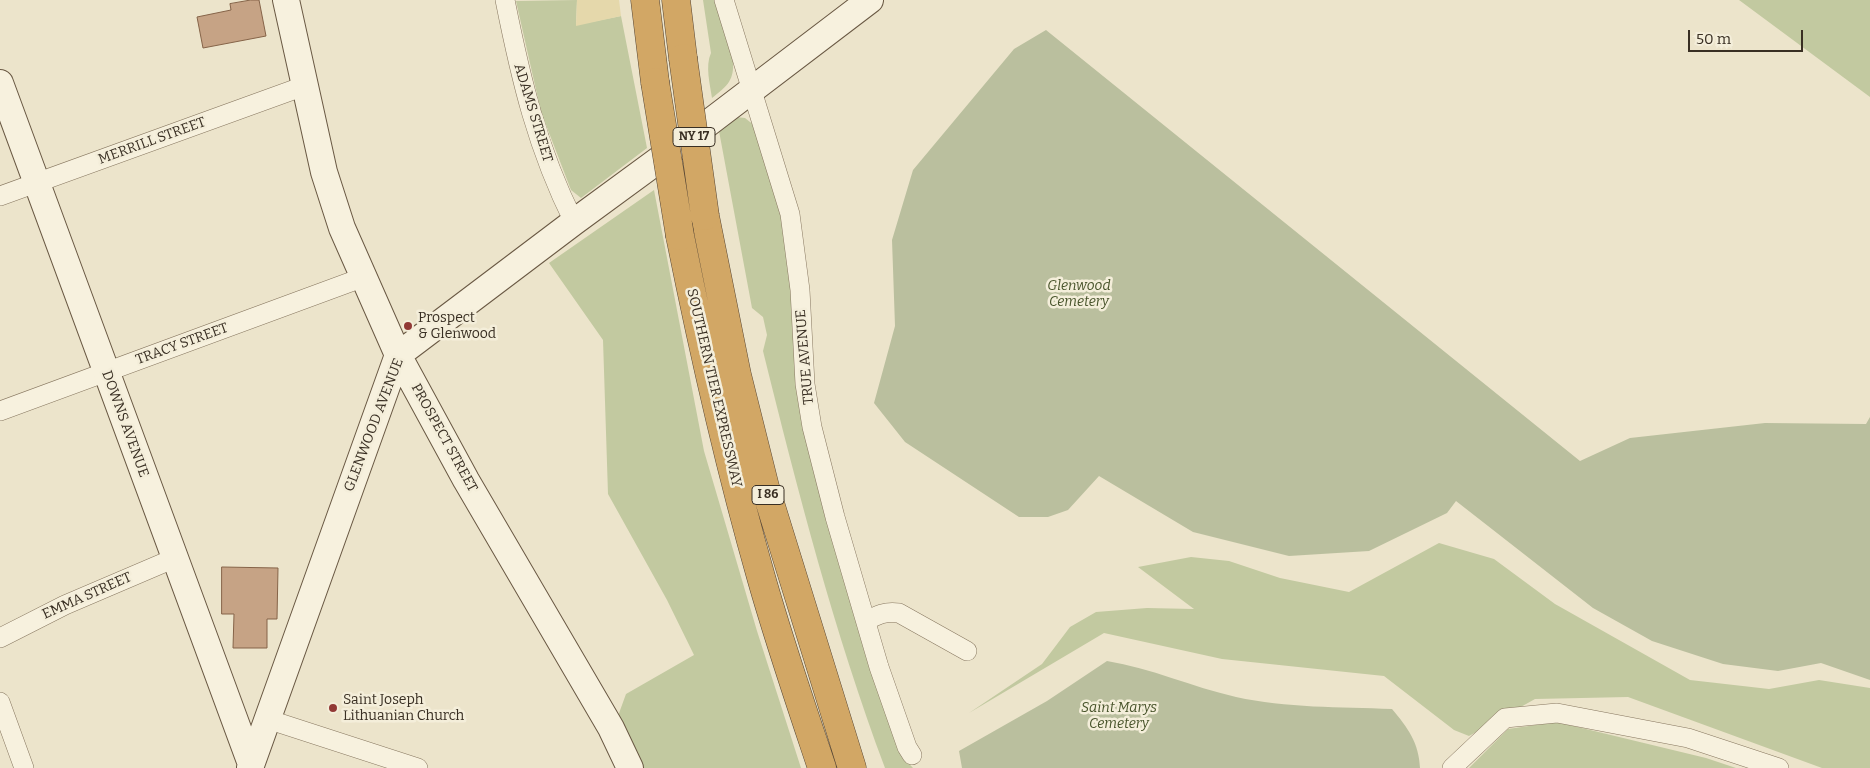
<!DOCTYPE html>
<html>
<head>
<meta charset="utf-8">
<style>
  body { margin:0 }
  #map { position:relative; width:1870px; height:768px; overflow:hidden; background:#ece4cb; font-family:Bitter,serif }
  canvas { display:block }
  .scale { position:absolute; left:1688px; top:30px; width:115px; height:22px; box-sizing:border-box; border:2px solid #392f23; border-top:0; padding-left:6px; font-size:15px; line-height:18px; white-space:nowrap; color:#392f23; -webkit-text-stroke:4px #f4eeda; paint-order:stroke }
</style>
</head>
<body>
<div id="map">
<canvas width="1870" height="768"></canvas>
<div class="scale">50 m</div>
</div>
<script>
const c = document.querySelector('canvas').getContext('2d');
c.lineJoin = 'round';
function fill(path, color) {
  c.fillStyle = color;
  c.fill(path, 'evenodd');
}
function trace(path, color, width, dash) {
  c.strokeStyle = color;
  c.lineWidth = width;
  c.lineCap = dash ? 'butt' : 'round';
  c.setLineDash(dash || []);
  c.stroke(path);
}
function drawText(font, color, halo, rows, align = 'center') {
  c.font = font + ' Bitter,serif';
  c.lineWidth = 5;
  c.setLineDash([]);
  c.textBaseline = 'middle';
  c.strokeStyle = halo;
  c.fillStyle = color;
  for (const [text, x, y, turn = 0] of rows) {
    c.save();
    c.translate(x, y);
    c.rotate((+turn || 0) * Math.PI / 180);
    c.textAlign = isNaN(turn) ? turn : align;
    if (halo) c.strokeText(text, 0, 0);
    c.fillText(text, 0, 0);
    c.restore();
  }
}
fill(new Path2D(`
  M577,0L576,25L621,16L647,148L581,198L571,190L541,112L516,1Z
  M703,0H717L735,63L733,64C734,81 725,88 712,98C710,84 705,66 711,53Z
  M1739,0H1870V97Z
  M736,117L745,118L755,126L786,230L797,366L903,757L913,768H885C834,632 798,492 763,351L767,335L763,317L752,308L719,131Z
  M654,190L704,451L757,631L801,768H644L618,716L626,694L694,655L667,600L608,494L603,340L549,263Z
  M1439,543L1494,559L1555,604L1690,680L1769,689L1819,680L1870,688V768H1822L1628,697L1535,699L1469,736L1454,730L1384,676L1222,659L1104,633L969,713L1042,664L1070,627L1096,612L1147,608L1194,609L1138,567L1191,557L1229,561L1280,578L1349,592Z
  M1557,722L1706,758L1736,768H1469L1508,729Z`), '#c2c9a0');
fill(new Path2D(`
  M577,0H619L621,16L576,26Z`), '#e5d8ab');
fill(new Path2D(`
  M1046,30L1580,461L1630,438L1765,423L1866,424L1870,417V680L1821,663L1778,671L1723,664L1652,641L1593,608L1456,501L1447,513L1369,551L1289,556L1193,532L1099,476L1068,510L1048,517H1019L905,442L874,403L895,326L892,240L913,170L1014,49Z
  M1107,661C1151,668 1192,687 1236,697C1286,708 1340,707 1392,709C1408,728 1419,743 1420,768H962L959,751L1047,701Z`), '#babf9e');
const building = new Path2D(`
  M251,0H259L266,36L203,48L197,17L231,10L230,4Z
  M222,567L278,568L277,619H267V648H233L234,614H222Z`);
fill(building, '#c6a385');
trace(building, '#856348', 1);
const street = new Path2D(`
  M505,0C521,80 537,148 574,222
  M724,0L790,214L800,290L805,384L812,427L835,517L879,667L907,747L912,755
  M0,196L304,86
  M0,411L364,277
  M866,621C877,615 885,611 899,613L967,651
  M0,638L65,605L175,558
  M0,702L24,768
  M267,719L418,768
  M1452,768L1505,718L1557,713L1688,738L1779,768`);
const secondary = new Path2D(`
  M286,0L324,172L342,228L398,355L466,480L611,728L630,768
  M0,83L251,764
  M250,768L398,355L574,222L694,134L870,0`);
const highway = new Path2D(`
  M645,0L655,82
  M676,0L683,58
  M705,216L737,375L765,487L852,768
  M680,236C703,350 729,465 761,577C779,641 801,705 822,768`);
trace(street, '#877760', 20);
trace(secondary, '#695843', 28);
trace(highway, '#564534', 29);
trace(street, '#f7f1de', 19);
trace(secondary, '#f7f1de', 26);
trace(highway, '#d2a765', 28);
const highwayBridge = new Path2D(`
  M683,58L705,216
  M655,82L680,236`);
trace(highwayBridge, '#564534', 29, []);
trace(highwayBridge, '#d2a765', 28);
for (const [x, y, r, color] of [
  [408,326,5,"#913935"],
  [333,708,5,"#913935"]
]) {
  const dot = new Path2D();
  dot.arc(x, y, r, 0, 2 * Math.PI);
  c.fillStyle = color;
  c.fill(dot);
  trace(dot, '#f4eeda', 2);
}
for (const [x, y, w] of [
  [694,137,42],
  [768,495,32]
]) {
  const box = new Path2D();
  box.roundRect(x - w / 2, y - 9.5, w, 19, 4);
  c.fillStyle = '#f4eeda';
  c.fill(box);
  trace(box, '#392f23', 1);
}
drawText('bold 12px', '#392f23', null, [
  ["NY 17",694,137],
  ["I 86",768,495]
]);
drawText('14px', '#392f23', '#f4eeda', [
  ["ADAMS STREET",533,113,73],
  ["MERRILL STREET",152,141,-20],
  ["TRACY STREET",182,344,-20],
  ["TRUE AVENUE",805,357,-95],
  ["SOUTHERN TIER EXPRESSWAY",714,388,77],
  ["DOWNS AVENUE",125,424,70],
  ["GLENWOOD AVENUE",374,425,-69],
  ["PROSPECT STREET",444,438,61],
  ["EMMA STREET",87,596,-24]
]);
drawText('italic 14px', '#48542b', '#f4eeda', [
  ["Glenwood",1079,286],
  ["Cemetery",1079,302],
  ["Saint Marys",1119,708],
  ["Cemetery",1119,724]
]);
drawText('14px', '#392f23', '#f4eeda', [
  ["Prospect",418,318],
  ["& Glenwood",418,334],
  ["Saint Joseph",343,700],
  ["Lithuanian Church",343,716]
], 'left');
</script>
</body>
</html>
